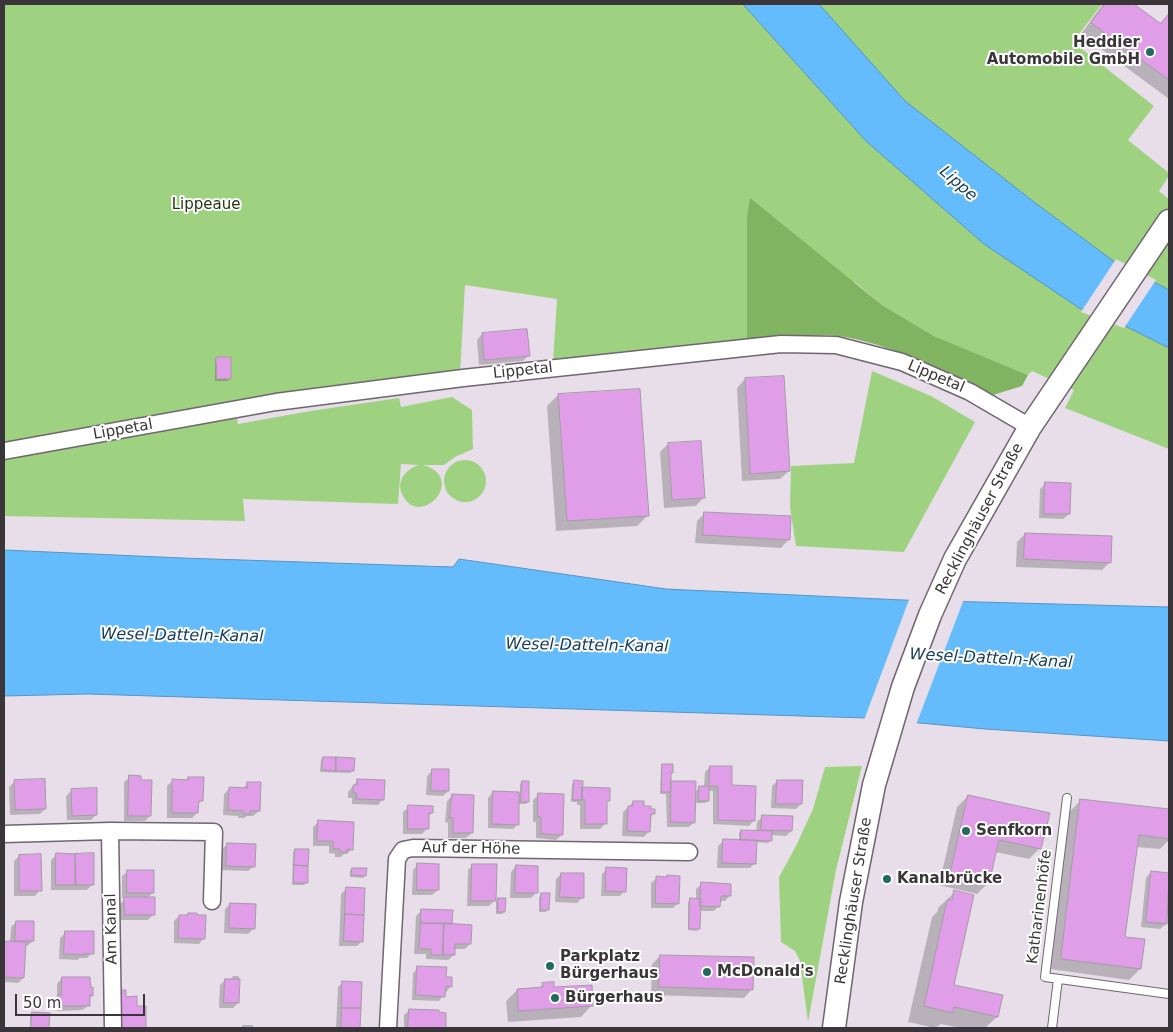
<!DOCTYPE html>
<html>
<head>
<meta charset="utf-8">
<style>
  body { margin:0 }
  #map { position:relative; width:1173px; height:1032px; overflow:hidden; background:#e8dee9; font-family:"DejaVu Sans",sans-serif }
  canvas { display:block }
  .frame { position:absolute; inset:0; border:5px solid #393539; pointer-events:none }
  .scale { position:absolute; left:15px; top:994px; width:130px; height:22px; box-sizing:border-box; border:2px solid #393539; border-top:0; padding-left:6px; font-size:15px; line-height:18px; white-space:nowrap; color:#393539; -webkit-text-stroke:4px #fff; paint-order:stroke }
</style>
</head>
<body>
<div id="map">
<canvas width="1173" height="1032"></canvas>
<div class="frame"></div>
<div class="scale">50 m</div>
</div>
<script>
const c = document.querySelector('canvas').getContext('2d');
c.lineJoin = 'round';
function fill(path, color) {
  c.fillStyle = color;
  c.fill(path, 'evenodd');
}
function trace(path, color, width, dash) {
  c.strokeStyle = color;
  c.lineWidth = width;
  c.lineCap = dash ? 'butt' : 'round';
  c.setLineDash(dash || []);
  c.stroke(path);
}
function drawText(font, color, halo, rows, align = 'center') {
  c.font = font + ' "DejaVu Sans",sans-serif';
  c.lineWidth = 4;
  c.setLineDash([]);
  c.textBaseline = 'middle';
  c.strokeStyle = halo;
  c.fillStyle = color;
  for (const [text, x, y, turn = 0] of rows) {
    c.save();
    c.translate(x, y);
    c.rotate((+turn || 0) * Math.PI / 180);
    c.textAlign = isNaN(turn) ? turn : align;
    if (halo) c.strokeText(text, 0, 0);
    c.fillText(text, 0, 0);
    c.restore();
  }
}
fill(new Path2D(`
  M4,4H1102L1073,42L1154,106L1128,140L1169,173V176L1159,191L1169,199V449L1065,408L1074,390L1032,371L1028,375L934,336L882,305L855,282L802,335L553,363L557,299L465,285L460,374L4,445Z
  M872,371L931,396L975,422L904,552L796,546L790,507L791,466L854,463Z
  M452,397L472,410L473,449L455,457L444,465H423C469,478 419,531 402,494C396,480 406,469 419,465L401,464L398,504L243,499L245,521L4,516V458L236,414L238,424L310,411L399,398L401,407Z
  M444 481a21 21 0 1 1 42 0a21 21 0 1 1-42 0Z
  M862,766L836,870L808,1022L800,961L795,951L781,942L779,877L796,846L813,809L825,767Z`), '#9ed280');
fill(new Path2D(`
  M750,198L882,305L934,336L1028,375L1022,386L993,395C947,373 878,337 827,335C801,335 773,338 747,339V218Z`), '#81b461');
const water = new Path2D(`
  M743,4H819L905,101L1034,202L1112,260L1169,290V348L1125,326L1079,308L984,244L866,141Z
  M4,550L182,558L453,567L459,559L666,589L903,600L1169,607V741L985,729L866,718L87,694L4,696Z`);
fill(water, '#64bcfc');
trace(water, '#5794c2', 1);
fill(new Path2D(`
  M1116,259L1156,280L1124,328L1081,312Z
  M910,597L964,599L916,725L864,720Z`), '#e8dee9');
fill(new Path2D(`
  M1103,4H1132L1159,24L1169,14V99L1081,34Z
  M482,334L528,356L523,361L479,365L477,340Z
  M217,358L230,379L227,381H215V360Z
  M745,379L789,471L780,479L742,481L737,388Z
  M558,395L648,515L637,526L556,531L547,406Z
  M668,444L704,497L696,506L664,508L660,452Z
  M1045,484L1069,514L1063,519L1039,518L1040,489Z
  M705,513L789,539L781,548L695,543L697,521Z
  M1025,534L1110,562L1102,570L1016,567L1017,542Z
  M323,758L353,771L350,773L320,772L321,760Z
  M663,765L672,773L670,775V784L695,792L700,787H704L705,772L710,767L730,786L754,820L749,826L713,824V791H708L707,801L705,803H695L694,822L689,827H667L666,794H660L661,768Z
  M432,771L448,791L443,796L426,795L427,776Z
  M130,777L150,816L145,821H124V782Z
  M188,778L202,800L197,805V813L192,818H167V786L173,780L185,781Z
  M358,780L383,799L378,805L352,804V798H348V792Z
  M574,781L581,788L608,800L606,803L605,824L600,829H580V805H577V802H571L572,784Z
  M777,781L801,804L796,809L771,808L772,786Z
  M14,782L45,809L40,814L10,815L9,787Z
  M522,782L528,802L526,804H518V824L513,829L488,828V798L493,792L520,793V784Z
  M248,783L259,811L253,816H247L244,818H238V816L223,815L224,794L230,788L242,789Z
  M72,790L96,815L91,820H67L66,796Z
  M539,794L562,835L556,840L536,838V822H533V800Z
  M452,796L472,833L466,838H448V823L445,822L447,801Z
  M968,796L1040,848L1029,859L995,852L988,883L977,894L939,885L957,807Z
  M1081,800L1169,810V840L1160,849L1136,847L1123,938L1140,969L1129,980L1050,969L1070,811Z
  M633,802L653,814L650,818L649,831L644,837L622,836L623,812Z
  M409,807L432,813L428,817L427,829L422,834H403V812Z
  M762,817L791,831L786,836L771,835V840L768,843L755,842V863L750,868H717L718,846L723,841H739V833L741,831L756,832L757,822Z
  M318,822L352,849L347,854H344L341,857H335V854L329,853V846H313V827Z
  M228,844L254,866L248,871L221,870L222,849Z
  M295,850L306,883L304,885H292L293,852Z
  M56,855H92L93,884L87,890H51V860Z
  M19,856L40,890L35,896H14V861Z
  M418,864L438,890L432,895H412L413,870Z
  M473,865L494,901L489,906H467L468,870Z
  M516,866L536,893L531,898H510L511,872Z
  M352,869L365,876L363,878L350,877V871Z
  M607,869L625,891L620,896H601L602,874Z
  M128,871L153,893L147,898L154,914L148,920H120V904L126,898H122V876Z
  M1151,872L1169,874L1166,924L1160,929L1141,927L1146,878Z
  M561,874L583,897L577,903L555,902L556,879Z
  M657,878H666L678,903L673,908H651V883Z
  M702,884L730,895L725,901H719V906L714,911H699V928L697,931L688,930V902L691,900H696V889Z
  M346,889L362,941L357,946H339L341,894Z
  M955,892L953,986L997,1017L985,1028H961L941,1024L935,1028L908,1022L932,917L938,911V908Z
  M542,894L548,909L546,912H539V897Z
  M499,899L504,912L502,914H496V901Z
  M230,904L253,929L248,934L224,933L225,909Z
  M421,911L451,925L470,944L465,949H454V955L448,960L426,959V954H414L416,916Z
  M189,914L204,938L199,944L174,943V921L179,916H186Z
  M16,922L33,941L27,946H24L23,978L18,983L4,982V942H10L11,927Z
  M66,932L92,953L87,958H79L78,960L59,959L60,938Z
  M660,956L752,989L744,998L651,995L652,964Z
  M418,968L445,978L451,986L439,1001L412,1000L413,973Z
  M233,976H239L238,1003L233,1008H219L220,985L225,980H231Z
  M62,978L92,996L89,999V1005L83,1010L57,1011V1009H53L54,1001L57,998V984Z
  M343,982L361,983L359,1028H336L338,987Z
  M543,984L553,988L592,1005L581,1017L508,1022L506,1001L517,990L538,989Z
  M410,1010L445,1014V1028H404V1015Z
  M33,1013L48,1014V1028H30V1016Z
  M243,1025H253V1028H240Z`), '#0003');
const building = new Path2D(`
  M1105,4H1134L1161,24L1169,13V80L1091,23Z
  M527,329L530,356L484,360L482,333Z
  M216,357H231V379H217Z
  M784,376L790,471L750,474L745,378Z
  M640,389L649,516L567,521L558,394Z
  M701,441L705,498L672,500L668,443Z
  M1045,482L1071,483L1070,514H1044Z
  M704,512L791,516L790,540L703,535Z
  M1025,533L1112,536L1111,563L1024,559Z
  M323,757H336V771L322,770Z
  M336,757L355,758L354,771H336Z
  M662,764H673V773H671V792H662Z
  M710,766H732V785L756,786L755,821L718,820V786H709Z
  M432,769H449V791H431Z
  M129,775L141,776V780H152L151,816H128Z
  M188,777H204L203,801H199L198,813H172V779L188,780Z
  M45,779L46,809L15,810L14,780Z
  M357,779L385,780L384,800L356,799L357,793H353V785H357Z
  M574,780L583,781L582,800H573Z
  M777,780H803L802,804H776Z
  M522,781H529V802H521Z
  M671,781H696L695,823L671,822Z
  M247,782H261L260,811H250V814H243V811L228,810L229,787L247,788Z
  M699,786H709V801H699Z
  M582,787L610,788V801H607V824H585V800H582Z
  M97,788V815L72,816L71,789Z
  M493,791L519,792V825L492,824Z
  M538,793L564,794L563,835L541,834V817H538Z
  M452,794L474,795L473,833H453V818H450Z
  M968,795L1050,813L1041,849L999,840L989,884L950,875Z
  M1080,799L1169,809V839L1139,835L1125,937L1145,939L1141,969L1061,959Z
  M633,801H644V806H651V809H655V814H651L650,832L627,831L628,806H632Z
  M408,805L433,806V813H429V829H408Z
  M762,815L793,816L792,831L761,830Z
  M318,820L354,822L353,850L347,849V852H340V849H333V841H317Z
  M741,830L772,831V841L741,840Z
  M723,839L757,840L756,864L722,863Z
  M227,843L256,844L255,867L226,866Z
  M295,849H309L308,866L294,865Z
  M56,853L75,854V885H56Z
  M94,853V885H76L75,854Z
  M41,854L42,891H19V855Z
  M417,863L439,864V890H417Z
  M472,864H497L496,901H471Z
  M294,865L308,866V883H294Z
  M516,865L538,866V893H515Z
  M606,867L627,868L626,892L606,891Z
  M352,868H367L366,876L351,875Z
  M127,870H154V893H127Z
  M1151,871L1169,873L1167,924L1146,922Z
  M561,873H584V898L560,897Z
  M667,875L680,876L679,904L655,903L656,876L667,877Z
  M701,882L731,884V896H721L720,907L700,906Z
  M346,887L365,888L364,915L345,914Z
  M954,890L974,895L954,985L1003,995L998,1017L954,1007L953,1013L924,1006L947,900H952Z
  M541,893H550L549,910H541Z
  M124,897H155V915H125Z
  M498,898H506L505,912H498Z
  M690,898L701,899L700,929H689Z
  M230,903L256,904L255,929L229,928Z
  M421,909L453,910L452,924L421,923Z
  M188,913H197V915H206L205,939L178,938L179,915H188Z
  M345,914L364,915L363,942L344,941Z
  M16,921H34V941H15Z
  M421,923H444L443,955H431V949H419Z
  M444,923L472,925L471,944H455V955H443Z
  M65,931H94V954H84V955L64,954Z
  M4,941L26,942L24,978L4,977Z
  M660,955L754,957L753,990L659,987Z
  M417,966L447,967L446,977H452V987L446,986L445,997L416,995Z
  M62,977H90L91,988L93,987V996L90,995V1006H62V1004H58V994L61,995Z
  M225,979H240L239,1003H224Z
  M342,981L362,982L361,1008H342Z
  M554,982V987L592,985L593,1006L518,1011L517,989L543,987L542,983Z
  M120,990H126V997L137,996V1006H146V1028H121Z
  M342,1008H361L360,1028H341Z
  M409,1009L439,1010V1012L446,1013V1028H408Z
  M32,1012L50,1013L49,1028H31Z`);
fill(building, '#e19ee8');
trace(building, '#a49ba5', 1);
const lane = new Path2D(`
  M1067,798L1045,977L1169,994
  M1052,1028L1058,979`);
const street = new Path2D(`
  M4,451L276,402L463,378L781,344L836,345L902,362L970,392L1030,427
  M110,831L214,832L212,901
  M4,834L110,831L113,1028
  M388,1028L397,859L403,850L413,848L689,852`);
const secondary = new Path2D(`
  M834,1028L851,902L874,785L903,687L930,615L955,559L1030,427L1169,221`);
trace(lane, '#6f666f', 10);
trace(street, '#6f666f', 19);
trace(secondary, '#6f666f', 25);
trace(lane, '#fff', 8);
trace(street, '#fff', 16);
trace(secondary, '#fff', 22);
for (const [x, y, r, color] of [
  [1150,52,5,"#226a60"],
  [966,831,5,"#226a60"],
  [887,879,5,"#226a60"],
  [550,966,5,"#226a60"],
  [707,972,5,"#226a60"],
  [555,998,5,"#226a60"]
]) {
  const dot = new Path2D();
  dot.arc(x, y, r, 0, 2 * Math.PI);
  c.fillStyle = color;
  c.fill(dot);
  trace(dot, '#fff', 2);
}
drawText('bold 15px', '#393539', '#fff', [
  ["Heddier",1140,43,"right"],
  ["Automobile GmbH",1140,60,"right"],
  ["Senfkorn",976,831],
  ["Kanalbrücke",897,879],
  ["Parkplatz",560,957],
  ["Bürgerhaus",560,974],
  ["McDonald's",717,972],
  ["Bürgerhaus",565,998]
], 'left');
drawText('15px', '#213614', '#fff', [
  ["Lippeaue",206,205]
]);
drawText('15px', '#393539', '#fff', [
  ["Lippetal",523,371,-6],
  ["Lippetal",936,377,23],
  ["Lippetal",123,430,-10],
  ["Recklinghäuser Straße",980,519,-62],
  ["Auf der Höhe",471,849,1],
  ["Recklinghäuser Straße",854,901,-81],
  ["Katharinenhöfe",1040,907,-83],
  ["Am Kanal",112,929,-91]
]);
drawText('italic 16px', '#163b55', '#fff', [
  ["Lippe",958,184,41],
  ["Wesel-Datteln-Kanal",182,636,1],
  ["Wesel-Datteln-Kanal",587,646,1],
  ["Wesel-Datteln-Kanal",991,659,3]
]);
</script>
</body>
</html>
